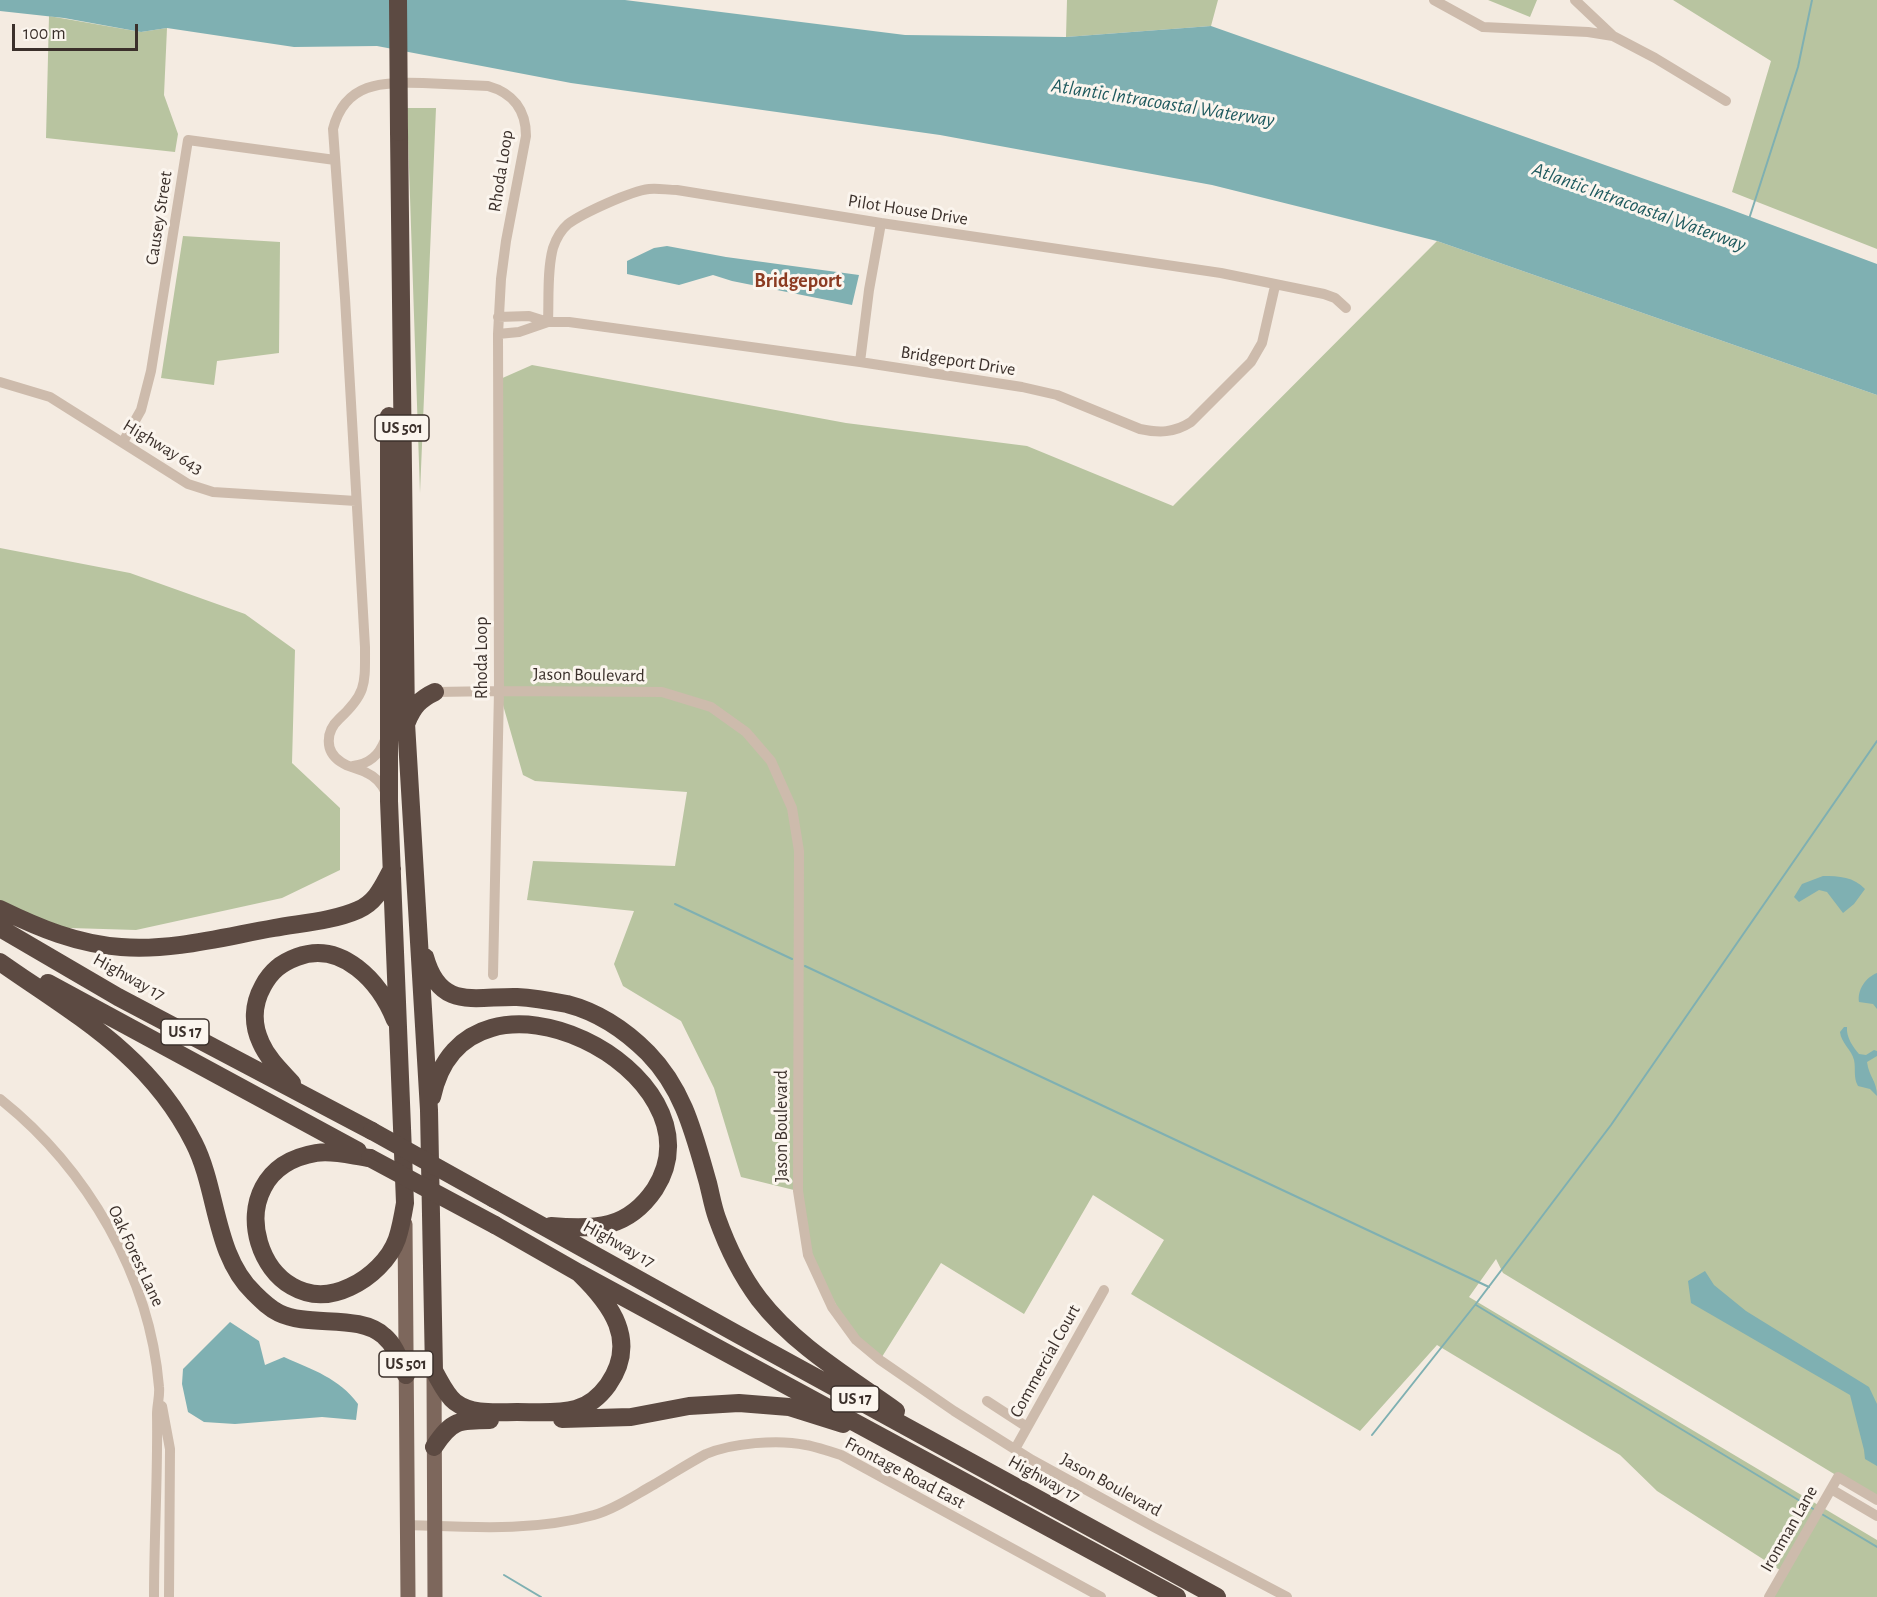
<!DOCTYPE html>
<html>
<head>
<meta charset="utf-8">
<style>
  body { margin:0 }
  #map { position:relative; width:1877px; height:1597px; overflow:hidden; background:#f4ebe1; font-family:"Alegreya Sans",sans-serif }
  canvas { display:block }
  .scale { position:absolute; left:12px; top:24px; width:126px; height:27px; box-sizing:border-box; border:3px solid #3b302b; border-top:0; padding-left:8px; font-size:18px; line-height:21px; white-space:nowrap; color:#3b302b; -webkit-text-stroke:4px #fbf5ee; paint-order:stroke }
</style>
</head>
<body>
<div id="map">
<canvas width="1877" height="1597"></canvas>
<div class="scale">100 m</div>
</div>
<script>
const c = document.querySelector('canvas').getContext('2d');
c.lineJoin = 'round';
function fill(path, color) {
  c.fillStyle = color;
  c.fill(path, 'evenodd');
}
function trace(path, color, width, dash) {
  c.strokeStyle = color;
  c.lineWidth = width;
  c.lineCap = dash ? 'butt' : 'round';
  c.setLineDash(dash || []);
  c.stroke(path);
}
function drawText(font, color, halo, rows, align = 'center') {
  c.font = font + ' "Alegreya Sans",sans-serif';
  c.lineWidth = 6;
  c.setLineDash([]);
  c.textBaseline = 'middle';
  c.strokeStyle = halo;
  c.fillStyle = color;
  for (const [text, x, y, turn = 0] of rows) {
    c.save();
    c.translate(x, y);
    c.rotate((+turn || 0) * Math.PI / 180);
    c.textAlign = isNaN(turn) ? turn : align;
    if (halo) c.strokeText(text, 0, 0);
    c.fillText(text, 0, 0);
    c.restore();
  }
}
fill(new Path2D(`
  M1067,0H1218L1211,26L1066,37Z
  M1488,0H1537L1530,17Z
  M1673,0H1877V249L1732,192L1771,61Z
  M49,16L141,32L167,28L164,95L178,134L175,152L46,138Z
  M407,108H436L420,493Z
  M183,236L280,242L279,353L217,361L214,385L161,378Z
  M1437,241L1877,395V1500L1503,1273L1496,1259L1469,1297L1877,1540V1597H1769L1783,1572L1657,1491L1620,1455L1437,1345L1360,1431L1131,1294L1164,1240L1093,1195L1024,1314L941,1263L880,1360L856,1340L808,1255L798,1191L741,1177L714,1088L681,1021L623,986L614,964L634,911L527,900L533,861L675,866L687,792L535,781L523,775L499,691L498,380L532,365L846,423L1027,446L1173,506Z
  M0,548L130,573L245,614L295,650L292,763L340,808V870L282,898L136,930L37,927L0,909Z`), '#b8c4a0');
fill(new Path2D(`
  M0,0H625L905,35L1066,37L1211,26L1724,207L1877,264V395L1437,241L1212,185L940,135L571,83L377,46L294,47L167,28L141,32L64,18L0,11Z
  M667,246L726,257L859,275L852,305L732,281L713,275L679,285L627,274V261L654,248Z
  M1823,876C1839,876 1854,877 1865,889L1854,904L1843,913L1827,892L1819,890L1799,902L1794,897L1802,884Z
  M1877,973V1009L1873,1004L1859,1002C1857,990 1866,977 1877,973Z
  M1844,1027H1847C1846,1037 1853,1047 1859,1054L1866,1055L1874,1050L1877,1051V1056L1867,1062C1869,1077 1877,1081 1877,1096L1870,1089L1858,1086C1853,1077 1856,1069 1854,1060C1852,1050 1841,1043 1840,1032Z
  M1705,1271L1714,1285L1746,1311L1869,1387L1877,1404V1466L1865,1459L1864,1450L1850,1395L1691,1303L1688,1281Z
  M230,1322L259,1341L265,1365L284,1357C313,1370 339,1378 358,1404L356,1420L322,1417L235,1424L204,1422L188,1412L182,1384L183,1369Z`), '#7fb0b2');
trace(new Path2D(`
  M1749,219L1798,67L1812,0
  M675,904L792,959
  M805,966L1489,1287
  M1476,1305L1815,1510
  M1372,1435L1475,1305L1611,1125L1877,741
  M1820,1513L1877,1547
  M504,1575L541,1597`), '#7fb0b2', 2);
trace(new Path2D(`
  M1434,0L1483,27L1588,32L1613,36
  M1575,0L1613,36L1655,58L1726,101
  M498,317L529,316L548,322H569L860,362L1022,387L1057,395L1140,429C1159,433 1174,433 1191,422L1251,362L1262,343L1275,286
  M548,322C549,298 547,270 553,248C556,239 561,230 568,224C583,213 631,191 649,189C658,188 668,190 677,190L881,223L1221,273L1324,294L1335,298L1346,308
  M498,334L519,332L548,322
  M860,362L869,290L881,223
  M0,382L50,397L188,484L213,492L356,501
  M123,442L141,410L151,371L188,140L335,160
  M435,692L499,691L662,692L711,707L746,732L771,761L792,808L799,851L798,1191L808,1255L832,1307L856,1340L880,1360L954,1411L1032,1460L1154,1527L1287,1597
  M353,766C370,764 379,755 385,740
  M386,793C382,784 376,777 367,773C359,768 349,768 341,762C324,751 326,731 339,719C367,693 365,684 365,647L345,298L333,129C345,82 382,82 423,83C445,84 466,85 488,86C513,93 526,110 526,136L506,241L501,279L498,334L499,691L493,975
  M0,1099C87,1168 150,1276 159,1387C160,1396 157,1405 157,1414C158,1475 154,1536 154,1597
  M987,1401L1027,1427
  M162,1406L170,1449L169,1597
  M1015,1449L1104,1290
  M1831,1489L1877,1516
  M407,1525C470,1527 532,1532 594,1515C615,1509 635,1495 655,1484C672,1474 689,1463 706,1454C732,1443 778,1439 806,1445C817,1447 829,1451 841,1455L1101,1597
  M1769,1597L1838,1477L1877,1500`), '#cdbbac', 10);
trace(new Path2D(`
  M405,1224L408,1597
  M434,1372L435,1597`), '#7d675c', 15);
trace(new Path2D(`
  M399,132L406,723L429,1110L434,1371C440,1381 446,1395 455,1402C472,1415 496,1412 517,1412C535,1412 559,1414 576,1409C590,1405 600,1396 608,1385C639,1341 611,1304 579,1273
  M407,722C413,707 420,699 435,692
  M0,909C39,928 77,944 121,947C172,951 223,937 274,928C301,923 333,921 358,910C377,902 383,885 392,869
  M0,928L118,997L372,1131
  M425,957C440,1011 475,996 517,997C534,998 551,1001 567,1004C598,1012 626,1031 648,1053C684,1090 694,1134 708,1183C711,1195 713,1207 717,1218C727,1246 741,1275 759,1299C795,1346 849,1377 896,1411
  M0,962C77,1016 150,1055 194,1143C218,1190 214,1255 254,1293C262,1301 269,1308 279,1313C310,1328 359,1313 384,1336C396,1346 400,1362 406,1375
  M48,983L358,1151
  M292,1083C281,1071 268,1059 261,1043C252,1024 253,1004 263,986C271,971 281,963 297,957C342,940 380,982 395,1020
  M432,1097C466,938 729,1073 655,1189C628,1229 595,1230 551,1226
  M370,1158C353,1156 333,1150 316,1153C208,1171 261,1329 350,1287C370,1278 390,1259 397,1239C401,1227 403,1215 405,1203L389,801V416
  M494,1199L737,1334L1217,1597
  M495,1225L579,1273L1177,1597
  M562,1419L631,1417L689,1406L739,1403L789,1407L843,1424
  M434,1447C451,1420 459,1420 490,1420`), '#5c4a42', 18);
trace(new Path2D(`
  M398,0L399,132
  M372,1131L494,1199
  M370,1158L495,1225`), '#5c4a42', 18);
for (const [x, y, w] of [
  [402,428,54],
  [185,1032,48],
  [406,1364,54],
  [855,1399,48]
]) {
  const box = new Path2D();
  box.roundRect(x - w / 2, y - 13, w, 26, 4.5);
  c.fillStyle = '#fbf5ee';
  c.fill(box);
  trace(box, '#3b302b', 1.5);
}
drawText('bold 16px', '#3b302b', null, [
  ["US 501",402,428],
  ["US 17",185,1032],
  ["US 501",406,1364],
  ["US 17",855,1399]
]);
drawText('18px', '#3b302b', '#fbf5ee', [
  ["Rhoda Loop",501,171,-81],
  ["Pilot House Drive",908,210,9],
  ["Causey Street",159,218,-81],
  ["Bridgeport Drive",958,361,9],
  ["Highway 643",163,447,31],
  ["Rhoda Loop",482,658,-90],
  ["Jason Boulevard",589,675,1],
  ["Highway 17",129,977,29],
  ["Jason Boulevard",782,1126,-90],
  ["Highway 17",619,1244,29],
  ["Oak Forest Lane",136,1256,65],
  ["Commercial Court",1045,1361,-61],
  ["Frontage Road East",905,1473,28],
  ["Highway 17",1044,1479,29],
  ["Jason Boulevard",1111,1485,29],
  ["Ironman Lane",1789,1529,-60]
]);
drawText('italic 20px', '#1f5a5e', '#fbf5ee', [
  ["Atlantic Intracoastal Waterway",1163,103,9],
  ["Atlantic Intracoastal Waterway",1639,207,20]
]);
drawText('bold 20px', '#8c3b22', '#fbf5ee', [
  ["Bridgeport",798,281]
]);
</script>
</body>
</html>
